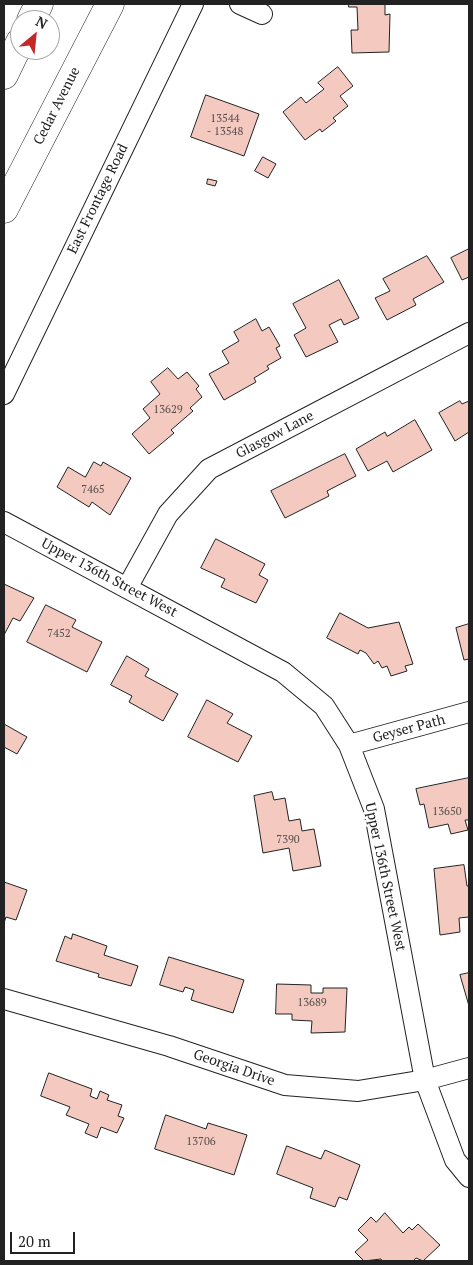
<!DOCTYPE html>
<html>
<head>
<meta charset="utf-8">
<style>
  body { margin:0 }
  #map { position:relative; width:473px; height:1265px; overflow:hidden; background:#fff; font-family:"PT Serif",serif }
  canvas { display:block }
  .frame { position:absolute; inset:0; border:5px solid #222; pointer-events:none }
  .north { position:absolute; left:10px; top:10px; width:50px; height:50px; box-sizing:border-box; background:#fff; border:1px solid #a7a7a7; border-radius:50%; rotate:28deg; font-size:14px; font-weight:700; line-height:20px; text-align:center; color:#222 }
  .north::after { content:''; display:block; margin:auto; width:18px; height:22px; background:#c62828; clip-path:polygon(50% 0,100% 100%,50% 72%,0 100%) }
  .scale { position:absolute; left:10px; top:1232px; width:65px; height:22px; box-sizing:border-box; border:2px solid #222; border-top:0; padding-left:6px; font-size:15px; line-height:18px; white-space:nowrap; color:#222; -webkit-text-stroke:4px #fff; paint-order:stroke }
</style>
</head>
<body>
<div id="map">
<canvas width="473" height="1265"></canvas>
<div class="frame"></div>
<div class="north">N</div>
<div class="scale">20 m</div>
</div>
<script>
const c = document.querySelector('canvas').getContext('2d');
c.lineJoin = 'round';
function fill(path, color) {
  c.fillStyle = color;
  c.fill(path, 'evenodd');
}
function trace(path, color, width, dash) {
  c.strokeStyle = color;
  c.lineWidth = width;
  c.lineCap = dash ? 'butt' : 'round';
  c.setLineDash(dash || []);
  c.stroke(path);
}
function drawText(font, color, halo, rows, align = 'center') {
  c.font = font + ' "PT Serif",serif';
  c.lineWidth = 4;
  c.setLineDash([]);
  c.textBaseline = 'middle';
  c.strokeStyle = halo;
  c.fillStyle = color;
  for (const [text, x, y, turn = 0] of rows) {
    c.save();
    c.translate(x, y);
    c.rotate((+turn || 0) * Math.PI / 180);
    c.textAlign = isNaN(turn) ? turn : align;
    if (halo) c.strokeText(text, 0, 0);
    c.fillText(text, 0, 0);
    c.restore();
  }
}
const building = new Path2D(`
  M349,4H385V15L390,14L389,52L352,53L351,30H358L357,7H349Z
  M338,67L353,86L340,96L348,106L333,118L336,121L322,132L320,129L305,140L283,112L301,97L306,103L324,89L318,83Z
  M206,95L259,114L244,156L191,137Z
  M263,157L276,164L268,178L255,171Z
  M208,179L217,181L215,186L207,184Z
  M469,249V277L462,280L451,258Z
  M427,256L444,282L413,299L416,305L387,320L375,298L390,291L383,279Z
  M339,280L359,318L344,325L341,319L329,325L338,342L306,357L294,335L306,328L293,304Z
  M256,319L262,331L269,327L280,346L276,348L281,358L267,366L269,369L254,378L256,382L224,400L209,374L229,363L222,351L239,341L234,332Z
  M168,368L178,379L187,372L199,386L196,389L202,397L190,408L193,411L171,430L174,433L149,454L132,434L150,418L143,409L160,394L151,382Z
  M460,401L462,404L469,401V432L455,441L439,413Z
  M415,420L432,450L393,472L387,461L368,471L356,449L385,432L387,436Z
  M345,454L356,476L327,491L329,496L285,518L271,491Z
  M94,462L101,466L103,462L131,478L110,515L92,502L89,507L57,487L68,467L85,477Z
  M216,539L265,564L259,575L268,580L256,603L221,587L225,579L201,568Z
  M4,584L34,598L20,621L13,618L4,635Z
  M46,605L76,620L72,627L102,642L87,672L27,642Z
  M340,613L368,628L399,622L413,664L405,666L407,671L391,676L387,666L382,668L378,661L374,664L366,653L360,650L358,654L327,638Z
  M469,624V659L464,660L456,628Z
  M127,656L149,669L145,676L178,694L163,721L129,702L132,696L111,685Z
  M207,700L233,714L227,723L252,736L238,762L188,737Z
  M4,724L27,737L17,754L4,747Z
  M469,778V820H465L468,830L451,834L448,824L429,828L424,804L420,805L416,789Z
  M272,792L274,800L285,798L289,821L300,819L302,831L314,829L321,866L293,871L289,848L263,853L254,796Z
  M464,865L467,886H469V917L459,918L460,932L440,935L434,869Z
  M4,882L27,890L16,920L6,917L4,923Z
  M73,934L107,946L104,955L138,966L131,986L98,977L99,974L56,961L65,936L71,939Z
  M169,957L244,980L233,1013L191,1000L194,990L185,987L183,992L160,985Z
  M469,973V1006L460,975Z
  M277,984L311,985V993H323V988H347L345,1032L311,1033L312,1021L292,1020V1014H276Z
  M49,1073L92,1089L90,1096L97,1099L100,1091L109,1095L107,1100L122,1105L118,1116L124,1118L117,1133L101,1127L97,1138L85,1133L89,1124L66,1115L70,1107L41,1096Z
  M166,1115L206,1129L208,1123L247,1135L234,1175L155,1149Z
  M287,1146L321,1159L325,1150L360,1165L347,1200L339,1197L335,1207L310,1198L313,1188L277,1174Z
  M385,1213L403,1233L409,1227L412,1230L418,1224L440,1245L423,1261L416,1258L413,1261H382L381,1259L364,1261L355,1252L368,1240L358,1230L371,1217L376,1222Z`);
fill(building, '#f3c9c0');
trace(building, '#222', 1);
const street = new Path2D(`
  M240,4L262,14
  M4,394L193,4
  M4,522L283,672L324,706L349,745L374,809L425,1080L455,1160L469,1177
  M127,588L168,514L209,469L469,333
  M349,745L469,712
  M4,999L169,1046L285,1085L358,1091L425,1080L469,1068`);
const highway = new Path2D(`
  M31,20L39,4
  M4,75L20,42
  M4,209L110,4`);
trace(street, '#222', 22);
trace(highway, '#222', 29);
trace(street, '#fff', 20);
trace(highway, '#fff', 28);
drawText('11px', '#564c4a', null, [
  ["13544",225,119],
  ["- 13548",225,132],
  ["13629",168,410],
  ["7465",93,490],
  ["7452",59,634],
  ["13650",447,812],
  ["7390",288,840],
  ["13689",312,1003],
  ["13706",201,1142]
]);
drawText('14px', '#222', '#fff', [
  ["Cedar Avenue",57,106,-63],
  ["East Frontage Road",98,199,-64],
  ["Glasgow Lane",275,435,-28],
  ["Upper 136th Street West",109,578,28],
  ["Geyser Path",409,729,-15],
  ["Upper 136th Street West",385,877,78],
  ["Georgia Drive",234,1068,19]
]);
</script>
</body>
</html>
